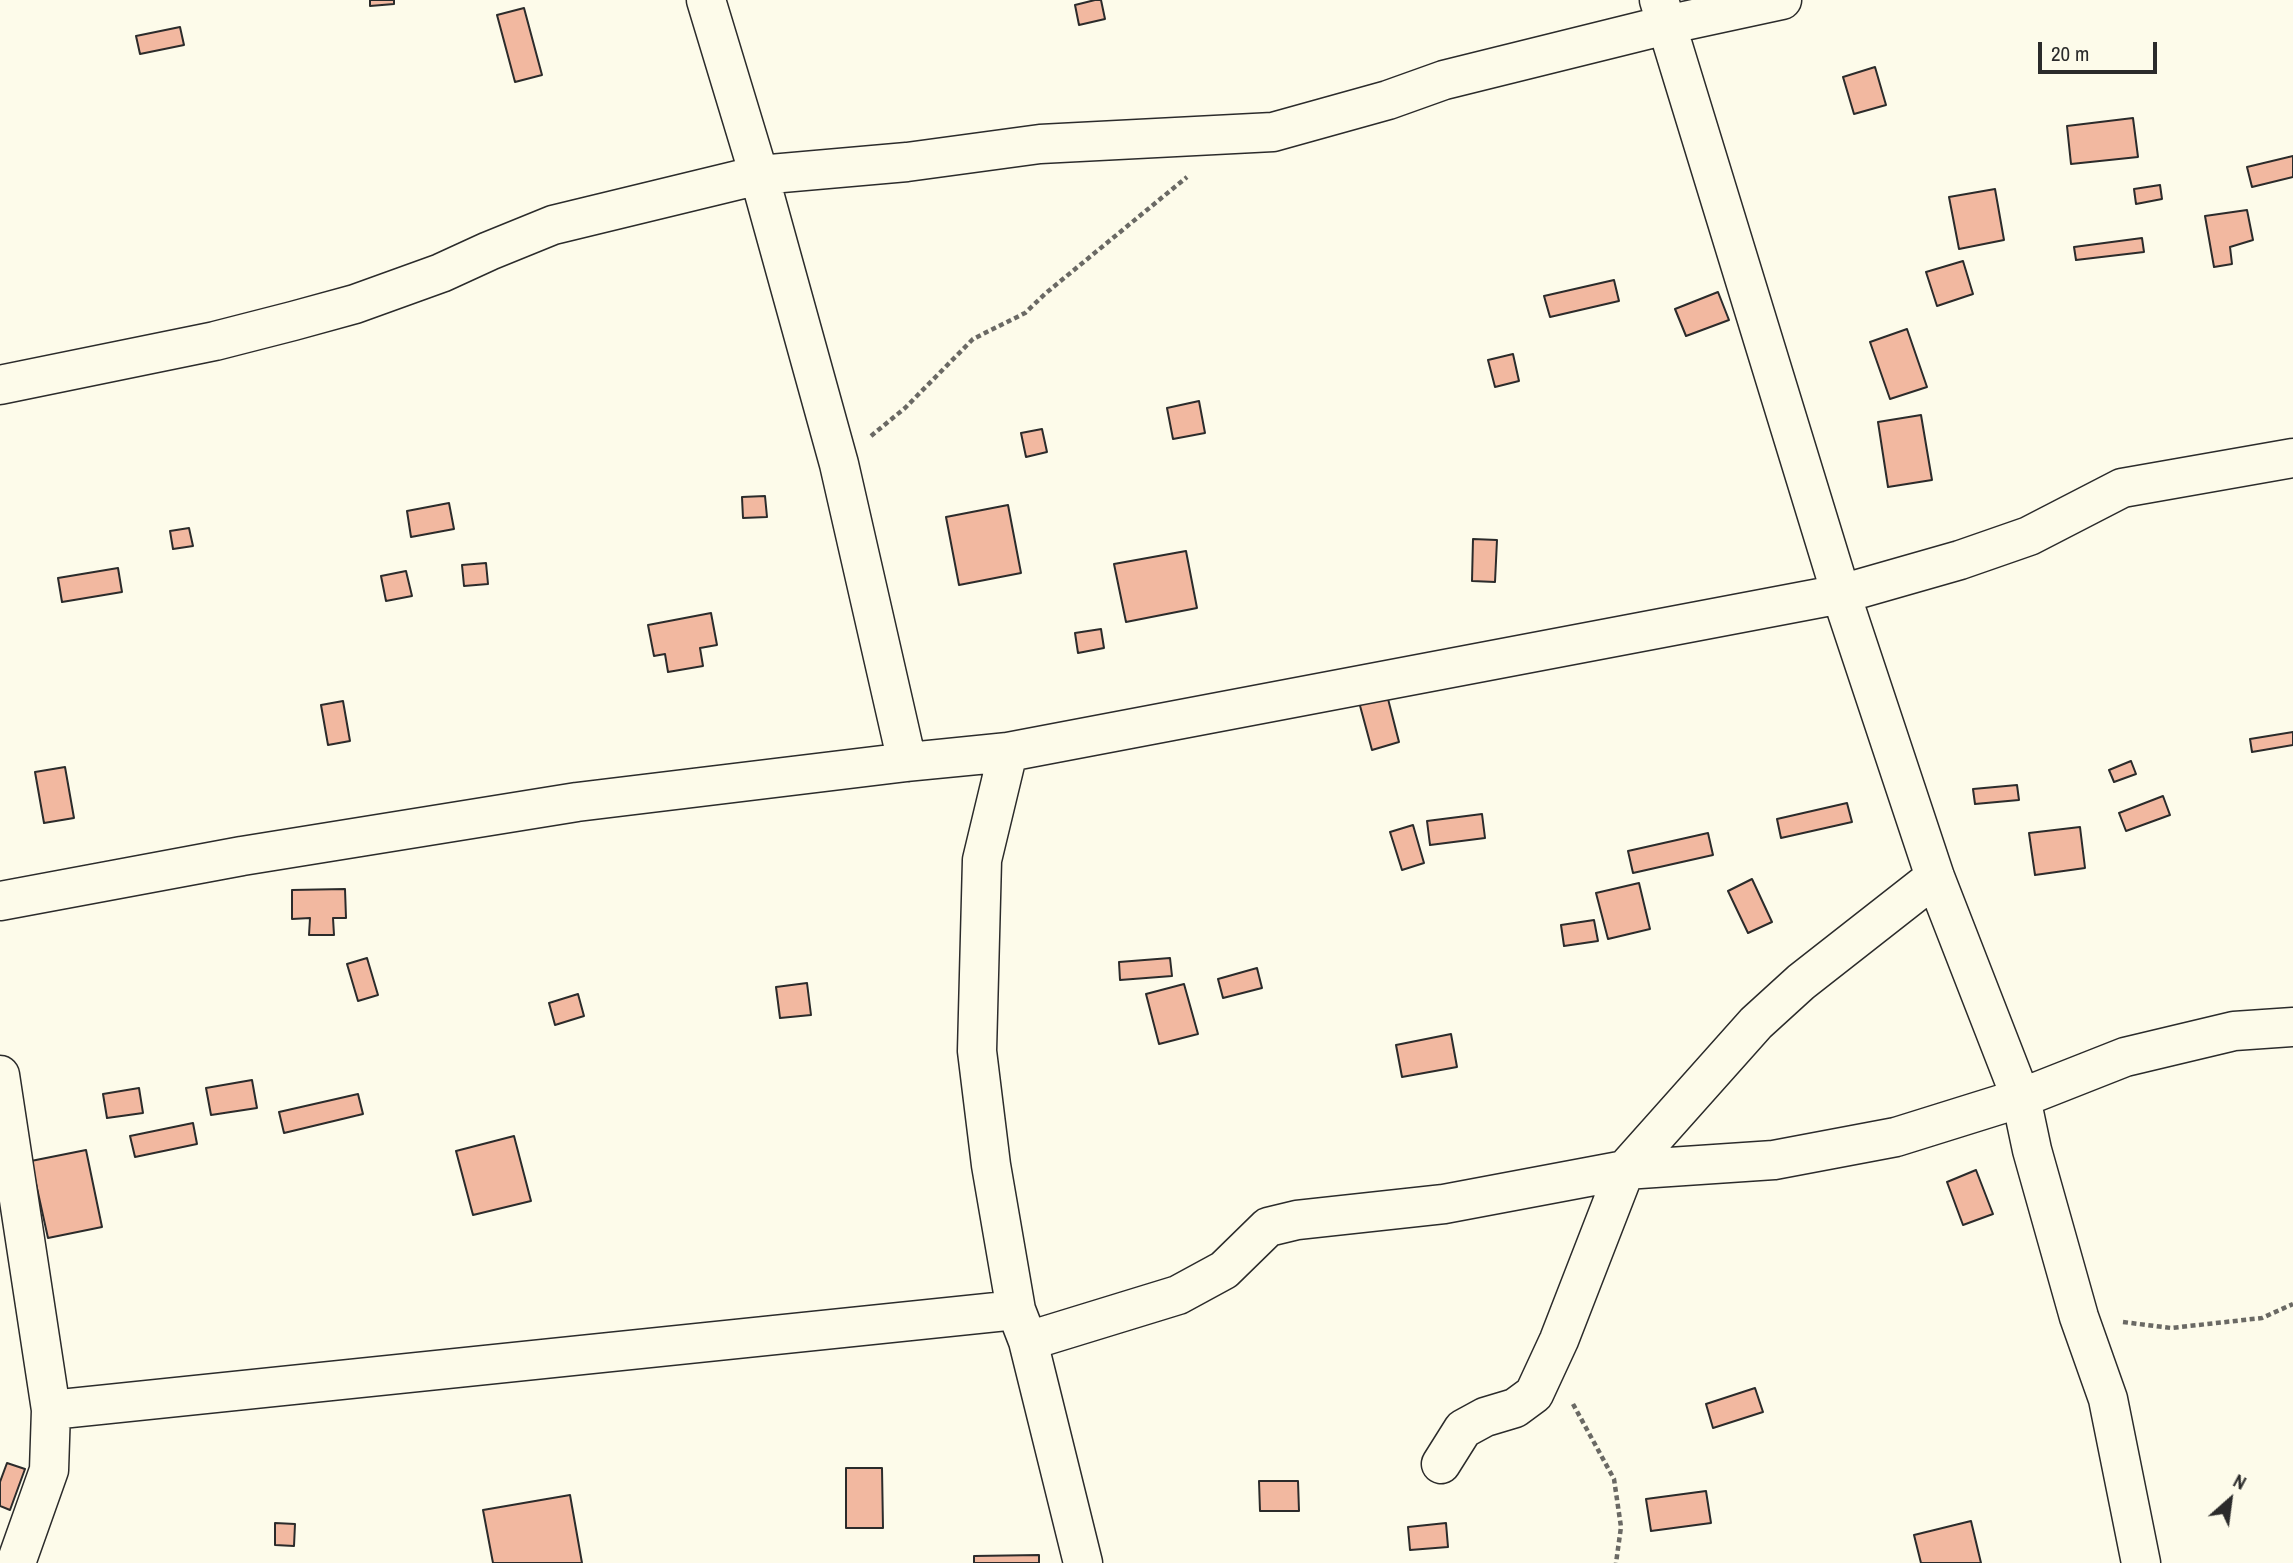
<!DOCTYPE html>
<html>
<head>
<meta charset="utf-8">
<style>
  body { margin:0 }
  #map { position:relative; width:2293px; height:1563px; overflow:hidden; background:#fdfbea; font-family:"Archivo Narrow",sans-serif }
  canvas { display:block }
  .north { position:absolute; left:2195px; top:1465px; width:70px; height:70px; -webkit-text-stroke:5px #fdfbea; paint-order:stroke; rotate:28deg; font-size:19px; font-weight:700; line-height:28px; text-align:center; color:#2b2b2b }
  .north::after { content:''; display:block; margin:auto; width:24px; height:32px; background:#2b2b2b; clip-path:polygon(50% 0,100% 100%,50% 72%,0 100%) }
  .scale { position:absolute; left:2038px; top:42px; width:119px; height:32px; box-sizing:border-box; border:4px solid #2b2b2b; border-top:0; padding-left:9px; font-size:21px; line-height:24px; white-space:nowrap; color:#2b2b2b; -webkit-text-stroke:5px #fdfbea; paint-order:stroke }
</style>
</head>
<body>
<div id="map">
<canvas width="2293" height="1563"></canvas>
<div class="north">N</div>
<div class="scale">20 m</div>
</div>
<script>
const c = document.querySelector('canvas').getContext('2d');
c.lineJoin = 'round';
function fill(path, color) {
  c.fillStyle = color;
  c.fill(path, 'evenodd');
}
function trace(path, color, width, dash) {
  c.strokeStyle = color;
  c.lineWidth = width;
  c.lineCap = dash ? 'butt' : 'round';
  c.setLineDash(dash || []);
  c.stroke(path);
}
const building = new Path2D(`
  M370,0H394V4L370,6Z
  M1095,0H1101L1105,19L1079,25L1075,5Z
  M524,8L542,75L515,82L497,15Z
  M180,27L184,45L140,54L136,36Z
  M1875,67L1886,105L1854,114L1843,77Z
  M2133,118L2138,157L2071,164L2067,126Z
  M2293,156V177L2252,187L2247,167Z
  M2160,185L2162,199L2136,204L2134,189Z
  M1995,189L2004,240L1959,249L1949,197Z
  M2247,210L2253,240L2230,247L2232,264L2214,267L2205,216Z
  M2142,238L2144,252L2076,260L2074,247Z
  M1963,261L1973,294L1937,306L1926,272Z
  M1614,280L1619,301L1550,317L1544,296Z
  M1718,292L1729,320L1686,336L1675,309Z
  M1907,329L1927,387L1890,399L1870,342Z
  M1513,354L1519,381L1495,387L1488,360Z
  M1199,401L1205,433L1173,439L1167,408Z
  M1921,415L1932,480L1888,487L1878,422Z
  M1042,429L1047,452L1026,457L1021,433Z
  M765,496L767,517L743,518L742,497Z
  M449,503L454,529L411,537L407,511Z
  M1008,505L1021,573L959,585L946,517Z
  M189,528L193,546L173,549L170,531Z
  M1473,539L1497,540L1495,582L1472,581Z
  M1186,551L1197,608L1126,622L1114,564Z
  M486,563L488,584L464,586L462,565Z
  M118,568L122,592L62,602L58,578Z
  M406,571L412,596L386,601L381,576Z
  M711,613L717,645L700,648L703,666L668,672L665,654L654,656L648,625Z
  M1101,629L1104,648L1078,653L1075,633Z
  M1387,695L1399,742L1372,750L1359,702Z
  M343,701L350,741L328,745L321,705Z
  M2293,732V745L2252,752L2250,739Z
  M2131,761L2136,774L2114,782L2109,770Z
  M65,767L74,818L44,823L35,772Z
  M2017,785L2019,800L1975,804L1973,789Z
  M2163,796L2170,815L2126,831L2119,813Z
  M1847,803L1852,822L1781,838L1777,819Z
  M1482,814L1485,838L1430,845L1427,821Z
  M1413,825L1424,863L1402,870L1390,832Z
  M2080,827L2085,868L2035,875L2029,833Z
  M1708,833L1713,855L1633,873L1628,851Z
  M1752,879L1772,922L1748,933L1728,891Z
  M1639,883L1650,929L1608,939L1596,893Z
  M345,889L346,918H333L334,935H309L310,918L292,919V890Z
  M1594,920L1598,941L1564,946L1561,925Z
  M367,958L378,995L358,1001L347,964Z
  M1170,958L1172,976L1120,980L1119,962Z
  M1257,968L1262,988L1223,998L1218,979Z
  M807,983L811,1015L780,1018L776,987Z
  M1184,984L1198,1034L1159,1044L1146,994Z
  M578,994L584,1016L555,1025L549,1003Z
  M1451,1034L1457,1067L1402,1077L1396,1045Z
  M252,1080L257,1108L211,1115L206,1088Z
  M139,1088L143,1113L107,1118L103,1094Z
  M358,1094L363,1114L284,1133L279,1112Z
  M193,1123L197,1144L135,1157L130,1136Z
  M514,1136L531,1201L473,1215L456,1151Z
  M86,1150L102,1227L48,1238L31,1161Z
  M1976,1170L1993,1214L1963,1225L1947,1182Z
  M1755,1388L1763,1412L1713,1428L1706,1404Z
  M7,1463L25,1469L10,1510L0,1506V1482Z
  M846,1468H882L883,1528H846Z
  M1259,1481H1298L1299,1511H1260Z
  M1706,1491L1711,1523L1651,1531L1646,1499Z
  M570,1495L582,1563H493L483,1510Z
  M1971,1521L1981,1563H1921L1914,1535Z
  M275,1523L295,1524L294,1546L275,1545Z
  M1446,1523L1448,1547L1410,1550L1408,1527Z
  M1039,1555V1563H974V1556Z`);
fill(building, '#f2b8a0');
trace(building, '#2b2b2b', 2);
const minor = new Path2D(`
  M706,0L759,175L839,464L907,762
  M1659,0L1841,594L1960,560L2029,536L2122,488L2293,458
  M0,385L215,341L293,321L355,304L441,273L489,251L553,225L759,175L907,162L1040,144L1273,132L1388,100L1444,80L1666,25L1782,0
  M1008,752L982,860L977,1051L991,1165L1016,1310L1028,1341L1083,1563
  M0,901L242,856L577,802L907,762L1008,752L1841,594L1935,877L2021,1098L2032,1150L2079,1317L2108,1399L2141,1563
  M0,1075L51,1410L49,1470L16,1563
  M1028,1341L1178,1295L1224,1270L1268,1227L1297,1220L1444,1204L1625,1170L1756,1023L1801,982L1935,877
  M51,1410L1016,1310
  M1441,1464L1463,1429L1485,1417L1515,1408L1534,1394L1559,1340L1625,1170L1774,1160L1896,1137L2021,1098L2125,1057L2234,1031L2293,1027`);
trace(minor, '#2b2b2b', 41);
trace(new Path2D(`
  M871,436L905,408L973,339L1025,313L1046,293L1187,177
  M2123,1322L2171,1328L2262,1318L2293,1304
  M1573,1404L1614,1479L1621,1527L1616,1563`), '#6a6964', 4.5, [5, 3.5]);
trace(minor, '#fdfbea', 38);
</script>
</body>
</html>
